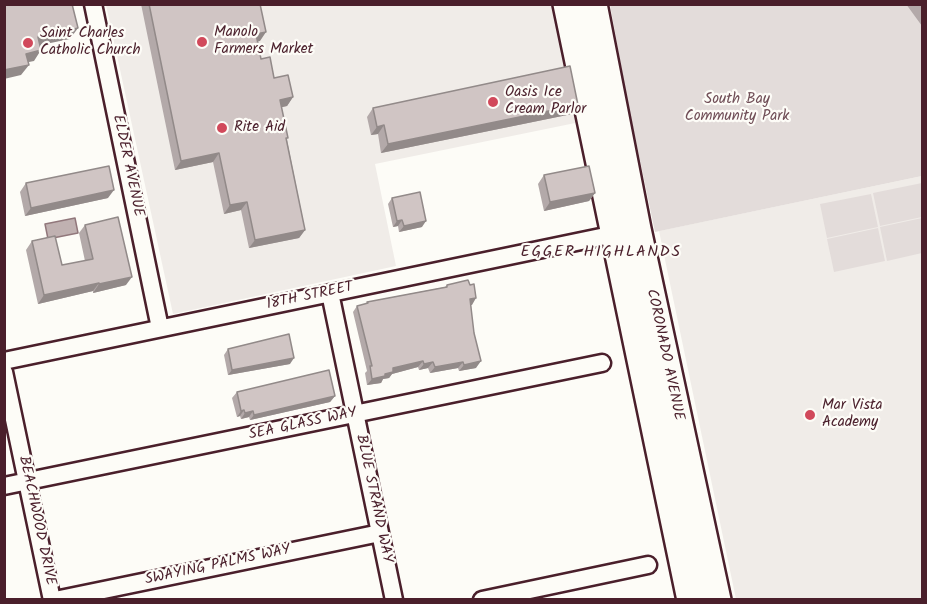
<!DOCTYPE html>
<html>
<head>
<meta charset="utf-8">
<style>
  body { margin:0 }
  #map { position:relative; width:927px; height:604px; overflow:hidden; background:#fdfcf7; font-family:Kalam,sans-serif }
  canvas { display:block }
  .frame { position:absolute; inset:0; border:6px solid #4a1f2b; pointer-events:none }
</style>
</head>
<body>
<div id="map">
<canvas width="927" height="604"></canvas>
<div class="frame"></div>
</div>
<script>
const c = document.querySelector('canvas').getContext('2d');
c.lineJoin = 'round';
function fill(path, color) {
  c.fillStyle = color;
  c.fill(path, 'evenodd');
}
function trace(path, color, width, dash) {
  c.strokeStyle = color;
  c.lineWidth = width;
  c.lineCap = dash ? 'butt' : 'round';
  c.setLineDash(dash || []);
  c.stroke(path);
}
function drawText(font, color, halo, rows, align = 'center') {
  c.font = font + ' Kalam,sans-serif';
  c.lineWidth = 4.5;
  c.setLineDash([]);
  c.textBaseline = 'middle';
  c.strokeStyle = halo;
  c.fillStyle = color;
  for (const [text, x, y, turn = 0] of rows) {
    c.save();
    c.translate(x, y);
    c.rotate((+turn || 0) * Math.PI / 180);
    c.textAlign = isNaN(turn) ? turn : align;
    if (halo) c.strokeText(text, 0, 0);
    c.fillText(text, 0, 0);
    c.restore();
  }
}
fill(new Path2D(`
  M106,5H558L585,121L375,164L396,266L173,314Z
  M922,176V599H736L659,231Z`), '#f0ece8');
fill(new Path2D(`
  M610,5H922V176L655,232L627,98Z
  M922,183V217L880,226L873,193Z
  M871,194L878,227L827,238L820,204Z
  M922,218V253L887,261L880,227Z
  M878,228L885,261L834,272L827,239Z`), '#e3dcda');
const water = new Path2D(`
  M75,218L78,233L48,239L45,224Z`);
fill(water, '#c0b1b1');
trace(water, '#91777b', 1.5);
const street = new Path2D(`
  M93,4L160,328
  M330,293L394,600
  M4,361L615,234
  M4,372L52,600
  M4,486L602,363
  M55,600L380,533
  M482,600L648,565`);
const primary = new Path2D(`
  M567,4L691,600
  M593,4L637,229L717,600`);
trace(street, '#4a1f2b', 21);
trace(primary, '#4a1f2b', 32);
trace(street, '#fdfcf7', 16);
trace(primary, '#fdfcf7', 27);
fill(new Path2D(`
  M141,4H260V41H257L261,59L274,78L293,97L287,106L281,107L287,140L305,230L299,238L249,248L241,210L224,214L213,162L175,170Z
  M906,4H922V26Z
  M373,108L572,114L381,153L378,134L371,135L367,117Z
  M544,175L595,193L589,201L544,211L538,184Z
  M26,183L108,198L25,216L20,192Z
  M392,198L422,227L399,232L398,226L393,227L388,204Z
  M85,225L126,285L93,293V291L38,304L26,250L32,241L62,265L85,261L79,233Z
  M447,285L472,305H471L476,368L459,371L458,368L430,373L428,368L419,370L418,367L392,374L389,378L383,379L381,383L367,385L365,373L367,371L353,312L357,306L366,304L367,302L445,287Z
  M228,349L290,364L228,375L224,355Z
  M237,392L335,396L330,402L250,420L249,417L241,419L240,416L237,417L232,398Z`), '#b3a9a9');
fill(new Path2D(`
  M78,28L70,39L31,47L38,37Z
  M266,32L260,41L250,43L256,34Z
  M41,50L34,61L19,64L26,54Z
  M29,65L21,75L4,79V70Z
  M293,97L287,106L274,109L280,100Z
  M578,105L572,114L381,153L388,144Z
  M384,125L378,134L371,135L377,127Z
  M219,153L213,162L175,170L181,161Z
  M114,190L108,198L25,216L31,208Z
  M595,193L589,201L544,211L550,202Z
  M247,202L241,210L224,214L230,205Z
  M402,220L398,226L393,227L397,221Z
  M426,221L422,227L399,232L404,226Z
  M305,230L299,238L249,248L255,240Z
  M132,277L126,285L93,293L99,284Z
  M99,283L93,291L38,304L44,295Z
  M476,298L472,305H465L470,299Z
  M294,358L290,364L228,375L232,370Z
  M423,361L418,367L392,374L389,378L383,379L381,383L367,385L372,379L385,374L393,368Z
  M481,361L476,368L459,371L464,365Z
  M433,362L428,368L419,370L424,364Z
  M463,362L458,368L430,373L435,367Z
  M335,396L330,402L250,420L254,415Z
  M244,410L240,416L237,417L241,411Z
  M253,411L249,417L241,419L245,413Z`), '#928a89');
const building = new Path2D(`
  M4,4H72L78,28L38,37L41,50L26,54L29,65L4,70Z
  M149,4H260L266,32L256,34L261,59L270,57L274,78L288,75L293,97L280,100L288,138H286L305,230L255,240L247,202L230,205L219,153L181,161Z
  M570,66L578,105L388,144L384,125L377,127L373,108Z
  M109,166L114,190L31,208L26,183Z
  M589,166L595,193L550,202L544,175Z
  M420,192L426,221L404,226L402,220L397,221L392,198Z
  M118,217L132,277L99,284V283L44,295L32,241L55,236L62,265L93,259L85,225Z
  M468,280L470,285L474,284L476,298L470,299L474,333L481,361L464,365L463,362L435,367L433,362L424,364L423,361L393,368V372L385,374V376L372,379L370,366H372L357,306L368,303L367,302L447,287V285Z
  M289,334L294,358L232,370L228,349Z
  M329,370L335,396L254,415L253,411L245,413L244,410L241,411L237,392Z`);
fill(building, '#d0c5c4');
trace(building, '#928a89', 1.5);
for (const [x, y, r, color] of [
  [202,42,6,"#d1495b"],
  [28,43,6,"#d1495b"],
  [493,102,6,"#d1495b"],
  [222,128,6,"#d1495b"],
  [810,415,6,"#d1495b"]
]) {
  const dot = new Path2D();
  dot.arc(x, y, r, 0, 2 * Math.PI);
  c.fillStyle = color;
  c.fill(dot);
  trace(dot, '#fdfcf7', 2);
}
drawText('15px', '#4a1f2b', '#fdfcf7', [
  ["Manolo",214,33],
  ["Farmers Market",214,50],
  ["Saint Charles",40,34],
  ["Catholic Church",40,51],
  ["Oasis Ice",505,93],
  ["Cream Parlor",505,110],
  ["Rite Aid",234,128],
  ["Mar Vista",822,406],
  ["Academy",822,423]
], 'left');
drawText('15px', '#704e57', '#fdfcf7', [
  ["South Bay",737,100],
  ["Community Park",737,117]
]);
drawText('15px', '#4a1f2b', '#fdfcf7', [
  ["ELDER AVENUE",127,166,78],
  ["18TH STREET",310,297,-12],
  ["CORONADO AVENUE",664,355,78],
  ["SEA GLASS WAY",303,425,-12],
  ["BLUE STRAND WAY",373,499,78],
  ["BEACHWOOD DRIVE",36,521,78],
  ["SWAYING PALMS WAY",218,566,-12]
]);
c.letterSpacing = '1.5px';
drawText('16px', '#4a1f2b', '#fdfcf7', [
  ["EGGER HIGHLANDS",601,253]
]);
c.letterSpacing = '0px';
</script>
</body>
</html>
